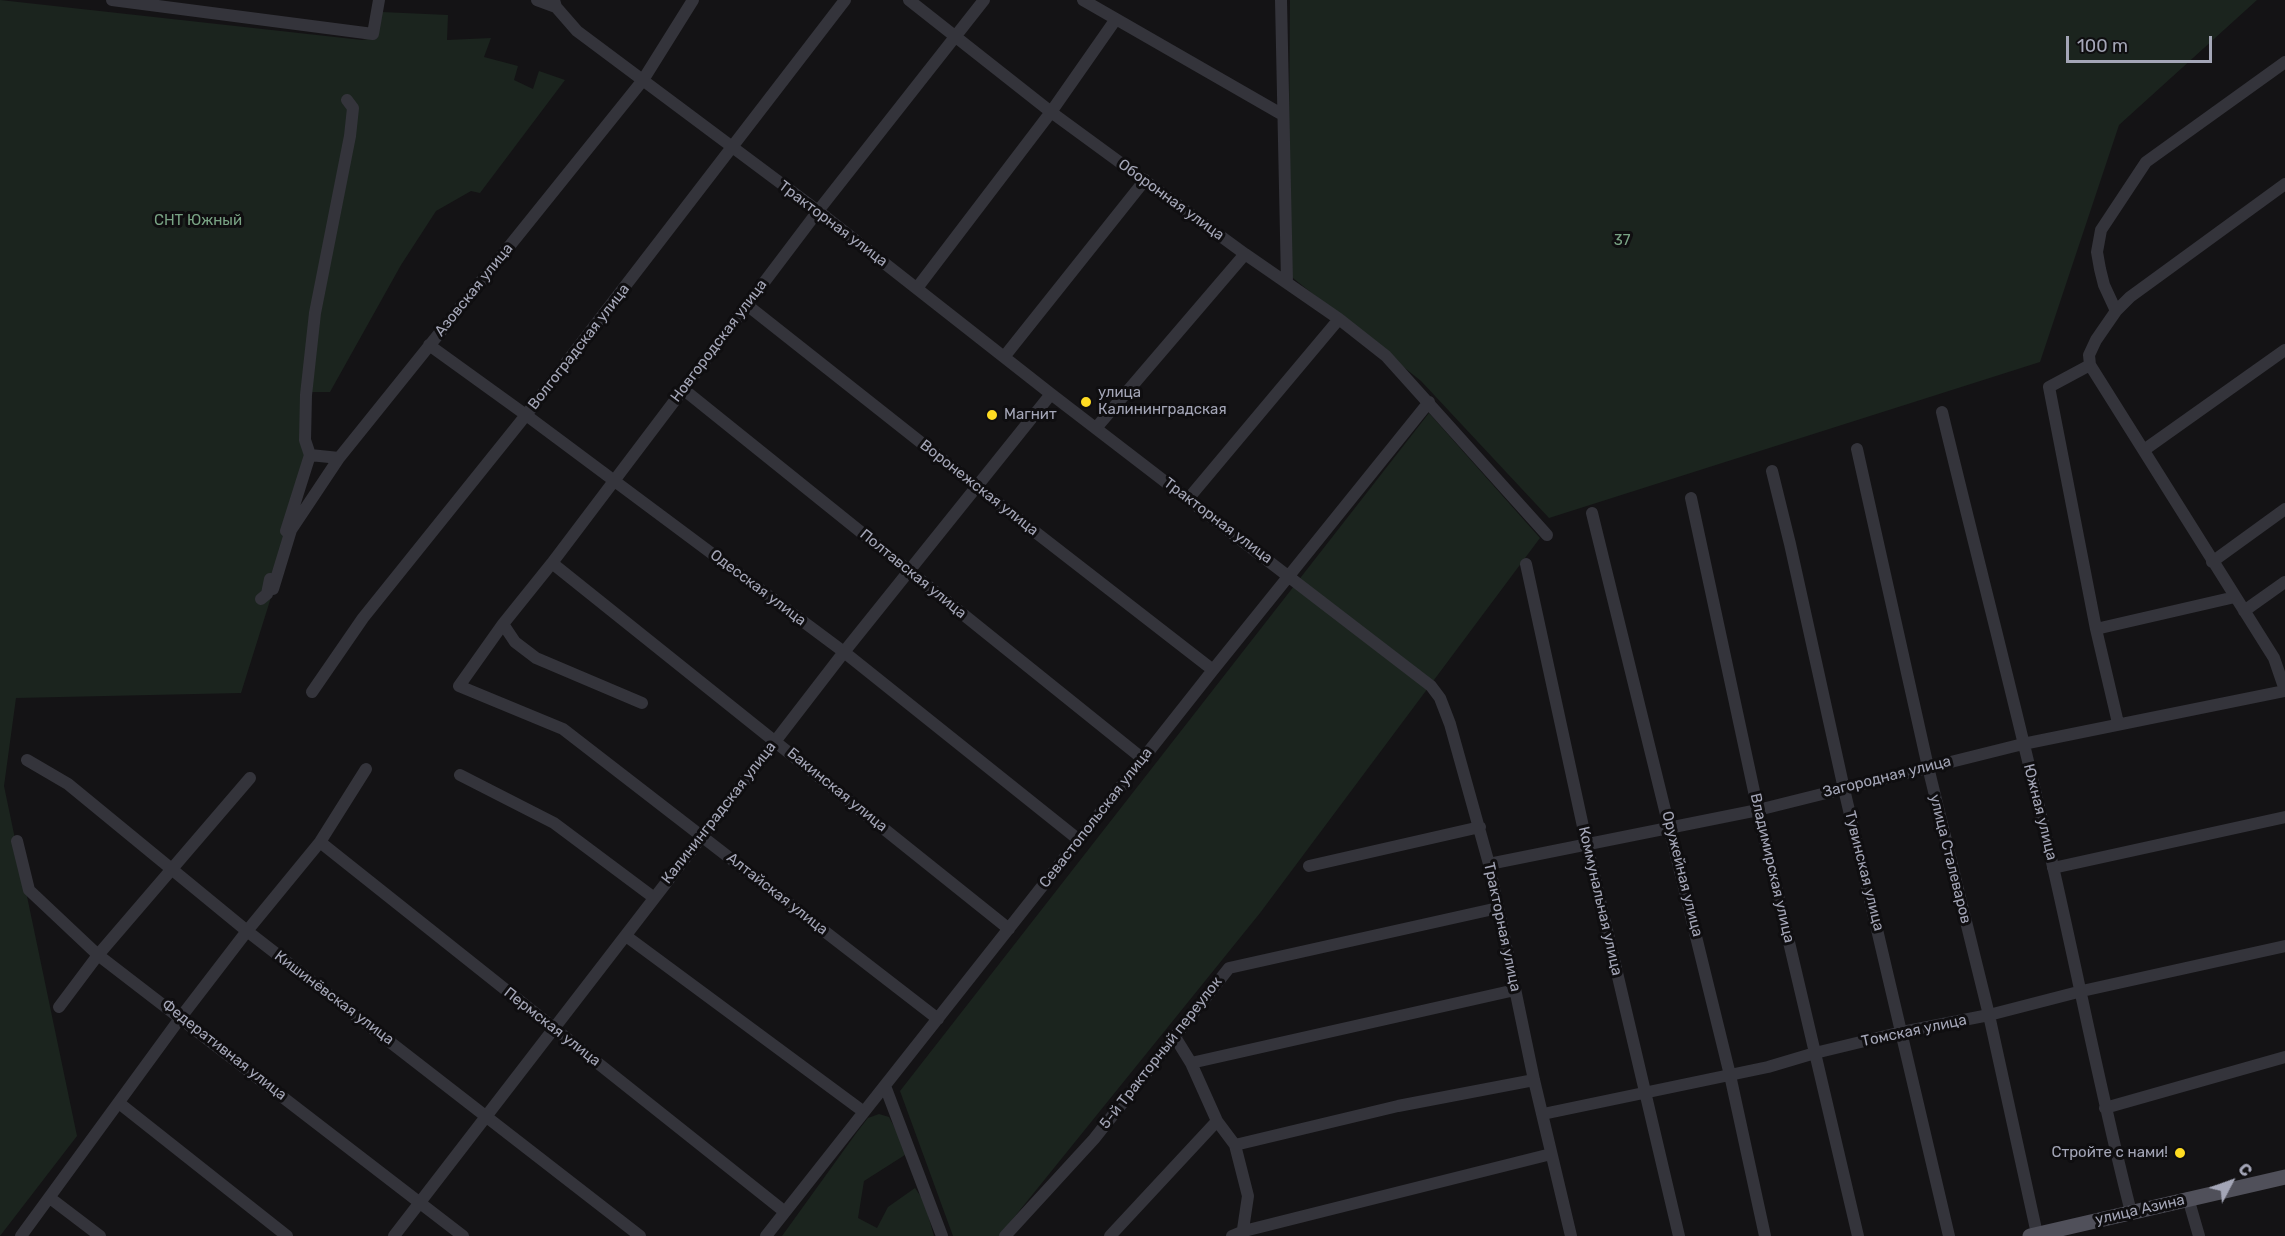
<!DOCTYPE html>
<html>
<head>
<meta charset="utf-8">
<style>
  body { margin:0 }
  #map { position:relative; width:2285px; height:1236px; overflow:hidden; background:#141315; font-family:Rubik,sans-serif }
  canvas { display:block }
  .north { position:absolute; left:2201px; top:1152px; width:60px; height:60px; -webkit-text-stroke:4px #0f0e10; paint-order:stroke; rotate:49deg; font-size:16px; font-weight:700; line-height:24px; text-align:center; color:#a4a6b7 }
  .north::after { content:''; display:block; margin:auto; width:21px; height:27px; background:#a4a6b7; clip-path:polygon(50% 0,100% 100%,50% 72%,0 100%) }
  .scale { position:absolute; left:2066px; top:36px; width:146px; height:27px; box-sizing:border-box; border:3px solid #a4a6b7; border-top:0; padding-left:8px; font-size:18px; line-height:21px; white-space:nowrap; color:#a4a6b7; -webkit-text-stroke:4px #0f0e10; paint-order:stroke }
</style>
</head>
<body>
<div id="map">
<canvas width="2285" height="1236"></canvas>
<div class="north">С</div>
<div class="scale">100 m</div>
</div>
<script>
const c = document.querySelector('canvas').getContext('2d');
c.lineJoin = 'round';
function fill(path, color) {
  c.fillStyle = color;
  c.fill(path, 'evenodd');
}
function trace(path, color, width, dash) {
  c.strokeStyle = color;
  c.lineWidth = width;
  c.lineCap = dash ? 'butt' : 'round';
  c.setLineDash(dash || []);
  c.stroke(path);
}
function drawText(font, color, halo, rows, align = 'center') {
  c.font = font + ' Rubik,sans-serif';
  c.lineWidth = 6;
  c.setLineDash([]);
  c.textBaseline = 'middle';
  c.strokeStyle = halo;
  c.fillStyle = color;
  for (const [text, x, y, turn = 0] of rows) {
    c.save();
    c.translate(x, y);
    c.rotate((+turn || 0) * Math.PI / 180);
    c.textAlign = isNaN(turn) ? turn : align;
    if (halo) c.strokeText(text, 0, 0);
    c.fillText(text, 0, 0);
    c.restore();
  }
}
fill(new Path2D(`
  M0,0L362,40L374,38L382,12L448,15L447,40L491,38L484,57L518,66L514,80L533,89L539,71L565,80L480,193L471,191L436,211L401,265L330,392H310V473L241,693L16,698L4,786L77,1136L0,1236Z
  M1290,0H2257L2119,125L2040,362L1549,518L1421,381L1288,274Z
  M1429,413L1540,538L1260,913L999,1236H953L900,1091Z
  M879,1114L889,1117L908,1153L864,1181L858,1218L877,1228L888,1207L915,1188L924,1201L934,1236H782L857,1132L868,1118Z`), '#1b241e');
trace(new Path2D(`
  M112,0L373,34L379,0
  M537,0L556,7
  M554,0L556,7L577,31L818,211L1051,394L1431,686L1440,698L1450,724L1489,864L1534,1080L1571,1236
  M909,0L1051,112L1245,254L1339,319L1386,356L1547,535
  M1083,0L1283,115
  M1281,0L1287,282
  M2285,184L2130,297L2116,311L2096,340L2089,355L2090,365L2274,658L2285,690
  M917,288L1051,112L1116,19
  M747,305L976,486L1213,670
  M2116,311L2104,285L2100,269L2097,252L2101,230L2146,162L2285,62
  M429,345L526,415L844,652L1079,840
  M1004,357L1145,180
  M2090,365L2049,387L2096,629L2118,723
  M683,389L1143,759
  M1942,412C1979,565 2019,718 2054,871C2080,985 2102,1099 2131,1212
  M1096,428L1245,254
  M1857,449L1928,767L1989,1015L2037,1234
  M2144,450L2285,350
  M310,455L339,458
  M1772,471L1790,544L1844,789L1949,1236
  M1691,498L1758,810L1858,1236
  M1188,499L1339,319
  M1592,513L1730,1075L1765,1236
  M286,531L310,455L305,440L306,395L315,313L350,136L353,108L347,100
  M2212,562L2285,509
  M552,563L1009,929
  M1526,564L1587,845L1679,1236
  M273,589L291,530L339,458L643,80L693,0
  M261,599L267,594L270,579
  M2244,611L2285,582
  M503,624L515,642L536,658L642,703
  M2096,629L2235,597
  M312,692L363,618L526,415L845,0
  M27,760L68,784L247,931L640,1236
  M460,775L554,823L653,897
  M17,841L29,890L98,955L463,1236
  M320,842L785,1212
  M1489,864L1758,810L2023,744L2285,691
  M1309,866L1480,827
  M2053,868L2285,817
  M626,936L864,1112
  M59,1007L98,955L250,778
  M938,1019L563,729L459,686L503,624L552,563L818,211L984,0
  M1175,1037L1191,1063L1217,1121L1235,1145L1248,1196L1242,1236
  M1191,1063L1515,990
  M885,1086L942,1236
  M119,1103L287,1236
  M2105,1108L2285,1057
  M1543,1114L1768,1067L1815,1053L1902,1032L1989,1015L2082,991L2285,946
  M1235,1145L1398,1106L1534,1080
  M50,1198L100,1236
  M2188,1198L2199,1236
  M21,1236L181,1017L247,931L320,842L366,769
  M394,1236L844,652L1051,394
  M766,1236L1213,670L1429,402
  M1005,1236L1094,1139L1229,968L1498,908
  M1110,1236L1217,1121
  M1232,1236L1244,1231L1551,1154`), '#34343b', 12);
trace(new Path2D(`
  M2030,1236L2285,1177`), '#50505a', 15);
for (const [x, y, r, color] of [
  [1086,402,6,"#ffdc22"],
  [992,415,6,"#ffdc22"],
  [2180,1153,6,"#ffdc22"]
]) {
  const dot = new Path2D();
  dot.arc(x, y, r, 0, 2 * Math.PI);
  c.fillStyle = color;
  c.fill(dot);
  trace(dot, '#0f0e10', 2);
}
drawText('15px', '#a4a6b7', '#0f0e10', [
  ["Оборонная улица",1171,200,36],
  ["Тракторная улица",833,224,37],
  ["Азовская улица",474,290,-51],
  ["Новгородская улица",719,341,-53],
  ["Волгоградская улица",579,347,-52],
  ["Воронежская улица",979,488,38],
  ["Тракторная улица",1218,521,37],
  ["Полтавская улица",913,574,39],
  ["Одесская улица",758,588,37],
  ["Загородная улица",1887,777,-14],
  ["Бакинская улица",837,790,39],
  ["Южная улица",2040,812,76],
  ["Калининградская улица",719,813,-52],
  ["Севастопольская улица",1096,818,-52],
  ["улица Сталеваров",1950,859,76],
  ["Владимирская улица",1772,868,77],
  ["Тувинская улица",1864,871,76],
  ["Оружейная улица",1682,874,76],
  ["Алтайская улица",777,894,38],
  ["Коммунальная улица",1600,901,77],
  ["Тракторная улица",1502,927,78],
  ["Кишинёвская улица",334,998,37],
  ["Пермская улица",552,1027,38],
  ["Томская улица",1914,1031,-12],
  ["Федеративная улица",224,1050,38],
  ["5-й Тракторный переулок",1161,1053,-52],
  ["улица Азина",2140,1210,-13]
]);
drawText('15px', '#79a384', '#0f0e10', [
  ["СНТ Южный",198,221],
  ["37",1622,241]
]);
drawText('15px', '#a4a6b7', '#0f0e10', [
  ["улица",1098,393],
  ["Калининградская",1098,410],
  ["Магнит",1004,415],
  ["Стройте с нами!",2168,1153,"right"]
], 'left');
</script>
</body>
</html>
